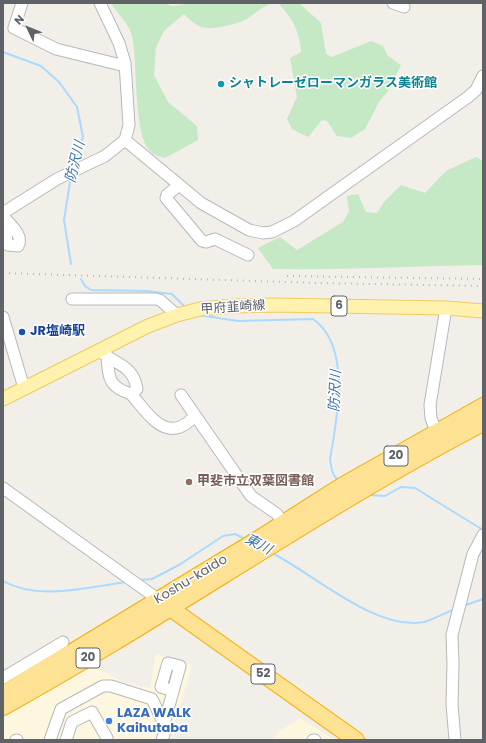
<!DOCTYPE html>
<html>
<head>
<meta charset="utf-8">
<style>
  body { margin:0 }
  #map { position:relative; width:486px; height:743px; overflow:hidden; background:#f1efe8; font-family:Poppins,sans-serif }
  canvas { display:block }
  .frame { position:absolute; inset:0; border:4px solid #5f6368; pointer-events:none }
  .north { position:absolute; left:8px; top:8px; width:40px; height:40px; -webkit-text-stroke:3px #fff; paint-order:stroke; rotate:313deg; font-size:11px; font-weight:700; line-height:16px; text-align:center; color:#5f6368 }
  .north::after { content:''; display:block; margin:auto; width:14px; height:18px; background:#5f6368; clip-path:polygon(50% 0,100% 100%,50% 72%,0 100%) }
</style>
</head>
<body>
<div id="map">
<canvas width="486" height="743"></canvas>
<div class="frame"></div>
<div class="north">N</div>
</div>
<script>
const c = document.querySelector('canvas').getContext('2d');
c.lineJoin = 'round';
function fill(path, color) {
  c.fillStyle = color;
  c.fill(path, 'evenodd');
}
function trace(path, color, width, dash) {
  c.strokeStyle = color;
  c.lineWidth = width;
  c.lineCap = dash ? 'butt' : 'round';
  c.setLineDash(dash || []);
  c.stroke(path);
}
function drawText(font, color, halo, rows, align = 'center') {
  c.font = font + ' Poppins,"Noto Sans JP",sans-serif';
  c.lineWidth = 3;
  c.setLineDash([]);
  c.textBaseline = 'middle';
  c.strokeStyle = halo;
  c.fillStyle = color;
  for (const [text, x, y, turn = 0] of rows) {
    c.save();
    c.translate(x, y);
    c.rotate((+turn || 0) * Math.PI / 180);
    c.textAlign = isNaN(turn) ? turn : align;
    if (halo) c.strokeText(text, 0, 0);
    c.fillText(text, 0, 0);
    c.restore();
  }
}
fill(new Path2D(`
  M156,654L191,665L189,677L169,740H3V718L92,666L125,683L150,688Z
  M300,718L334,740H274L278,732Z`), '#fef7e0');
fill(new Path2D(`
  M111,3H163L172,6L195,3H273C262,6 256,13 247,19C238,24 211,31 201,27C194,24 189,19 184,14L164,31L156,47L154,75L168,102L197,126L198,140L165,158C161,157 154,155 151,152C133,137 138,63 132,36C129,23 117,14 111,3Z
  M278,3H299L321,23L326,54L332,57L371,41L383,46L388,56L401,65L388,91L379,102L365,129L351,138L337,136L327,121L322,120L308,137L292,129L287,119L297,97L290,58L301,52C300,31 292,18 278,3Z
  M476,157L483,161V265C413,266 343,270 273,269L258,248L280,237L297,250L343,222L349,212L347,196L358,194L366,212L377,213L385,201L401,185L425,193L446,171Z`), '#c5e8c5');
trace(new Path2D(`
  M3,52L41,66L59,82L77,107L83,137L74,166
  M71,264L64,220L71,176
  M81,279L85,286L91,290L147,291L172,294L185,307
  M199,315L238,321L313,319C352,346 337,419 330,459C331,466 332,477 339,480
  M368,495L385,496L401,487L415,488L483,530
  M272,553C312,573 377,632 424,622C434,619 445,613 455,609
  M139,580L152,579L179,565L223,536L235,534L245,539
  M3,581C38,601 88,587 127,582
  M463,606L483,599`), '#aadaff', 2);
const minor = new Path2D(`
  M22,3L14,28L56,49L125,66
  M393,3L404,7
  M125,140L201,203L249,230L263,233L272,232L294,221L468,97L476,90L483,76
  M179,185L167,195L166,198L202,241L206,242L215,239L248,255
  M3,213L57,179L105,156L125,140L129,125L125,63L119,43L100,3
  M3,216C10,225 24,235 18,246L8,245C5,238 8,229 3,223
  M72,299H156L160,300L177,315
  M3,317L24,388
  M99,350C115,365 133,364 137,389L131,394C109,387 109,379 107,358
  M131,394C143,407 159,435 180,427C185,425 191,420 195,416
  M181,395L251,496L277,514L286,529
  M436,432L431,418L430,405L446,308
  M3,488L159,600
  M3,678L63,642
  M164,724L180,666L168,663L161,687L173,691
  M16,740H17
  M50,740L61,709L103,686H111L152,699L166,728L162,740
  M66,740L72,722L92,712L107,738
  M313,740H315
  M455,740L452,704L453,664L452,635L473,554L483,535`);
const major = new Path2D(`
  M3,399L148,326L177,315L200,309L235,306L274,305L446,308L483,311`);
const highway = new Path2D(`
  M163,603L356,740
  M3,694L260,538L340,487L483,406
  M3,707C166,617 318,509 483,423`);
trace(minor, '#b5b8bc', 13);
trace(major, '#f2c960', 15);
trace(highway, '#f9ab00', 18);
trace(minor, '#fff', 11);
trace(major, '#fff2af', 13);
trace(highway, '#fde293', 16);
trace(new Path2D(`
  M3,273L318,283L483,286
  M287,276L483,279`), '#b6b7b8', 2, [1, 5]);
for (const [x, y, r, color] of [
  [221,84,4,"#0f9aa8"],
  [22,332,4,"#1a4fb4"],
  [189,482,4,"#8d6e63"],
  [109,721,4,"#3f7fe0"]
]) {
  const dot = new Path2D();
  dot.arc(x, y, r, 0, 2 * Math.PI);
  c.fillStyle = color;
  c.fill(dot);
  trace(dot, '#fff', 1.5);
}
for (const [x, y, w] of [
  [339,306,16],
  [396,456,24],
  [88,658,24],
  [263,674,24]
]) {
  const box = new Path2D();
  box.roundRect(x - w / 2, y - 10, w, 20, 3);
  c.fillStyle = '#fff';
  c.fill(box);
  trace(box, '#5f6368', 1);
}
drawText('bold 12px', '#5f6368', null, [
  ["6",339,306],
  ["20",396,456],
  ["20",88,658],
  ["52",263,674]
]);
drawText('bold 13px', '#0d838f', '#fff', [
  ["シャトレーゼローマンガラス美術館",229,84]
], 'left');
drawText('13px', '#5f6368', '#fff', [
  ["甲府韮崎線",233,308,-4],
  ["Koshu-kaido",191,580,-31]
]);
drawText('bold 13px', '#164399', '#fff', [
  ["JR塩崎駅",30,332]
], 'left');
drawText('bold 13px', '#785e54', '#fff', [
  ["甲斐市立双葉図書館",197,482]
], 'left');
drawText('bold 13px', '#366cbe', '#fff', [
  ["LAZA WALK",117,714],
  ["Kaihutaba",117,729]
], 'left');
drawText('italic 14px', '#4174aa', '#fff', [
  ["防沢川",76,162,-76],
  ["防沢川",336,391,-87],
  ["東川",258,545,28]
]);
</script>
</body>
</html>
